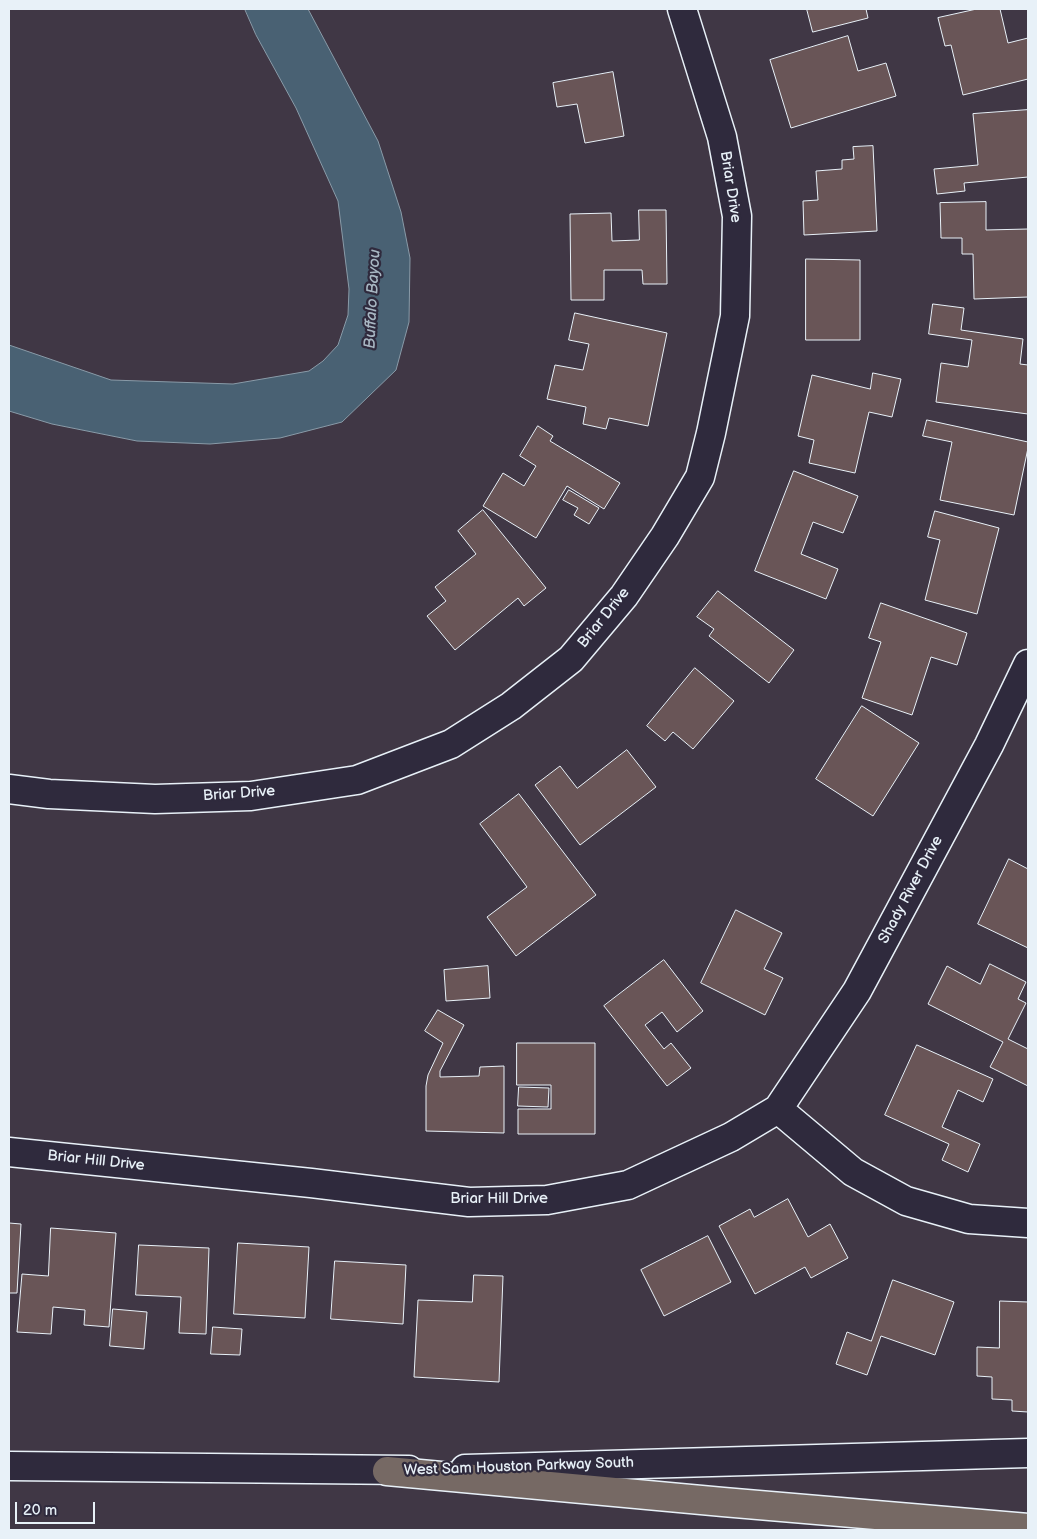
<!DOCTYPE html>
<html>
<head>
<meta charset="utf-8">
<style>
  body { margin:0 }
  #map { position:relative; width:1037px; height:1539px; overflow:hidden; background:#403745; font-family:"Balsamiq Sans",sans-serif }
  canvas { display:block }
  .frame { position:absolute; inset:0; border:10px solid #e8f1f8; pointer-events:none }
  .scale { position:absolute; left:15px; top:1502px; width:80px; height:22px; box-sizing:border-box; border:2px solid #e8f1f8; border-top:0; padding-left:6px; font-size:15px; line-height:18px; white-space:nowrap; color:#e8f1f8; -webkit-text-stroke:4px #2f2a3d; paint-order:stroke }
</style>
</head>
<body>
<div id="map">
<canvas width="1037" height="1539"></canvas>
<div class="frame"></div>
<div class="scale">20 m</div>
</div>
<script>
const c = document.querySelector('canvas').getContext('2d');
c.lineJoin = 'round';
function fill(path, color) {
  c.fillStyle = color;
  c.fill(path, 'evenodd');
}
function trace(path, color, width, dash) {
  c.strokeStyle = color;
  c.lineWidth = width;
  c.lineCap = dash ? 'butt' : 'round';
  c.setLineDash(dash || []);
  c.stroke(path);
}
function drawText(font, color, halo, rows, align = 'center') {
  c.font = font + ' "Balsamiq Sans",sans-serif';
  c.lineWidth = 4.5;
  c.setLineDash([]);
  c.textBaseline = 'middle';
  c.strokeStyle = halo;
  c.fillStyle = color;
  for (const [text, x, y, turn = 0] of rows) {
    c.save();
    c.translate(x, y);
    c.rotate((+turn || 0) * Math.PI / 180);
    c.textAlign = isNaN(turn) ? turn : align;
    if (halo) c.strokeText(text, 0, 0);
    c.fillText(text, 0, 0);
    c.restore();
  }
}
const water = new Path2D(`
  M245,9H308L378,141L401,212L410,258L409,322L396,370L342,422L280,438L210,444L137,441L52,424L9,411V345L111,380L233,384L309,371L323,361L338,345L348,315L349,289L338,201L296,108L256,35Z`);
fill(water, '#496173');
trace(water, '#899ba8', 1);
const building = new Path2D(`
  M807,9H866L868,18L813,32Z
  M977,9H1000L1008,43L1028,38V79L963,95L951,45L945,46L938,18Z
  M848,36L858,71L886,63L896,96L791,128L770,60Z
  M613,72L624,136L585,143L577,104L557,107L553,83Z
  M1028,110V177L964,183L965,191L937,194L934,169L978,165L973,114Z
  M873,146L877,231L804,235L803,201L818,200L816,171L842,169V160L854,159L853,147Z
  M986,202V230L1028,229V297L974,299L973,254H962V238H941L940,203Z
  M639,210H666L667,284H643L642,270H604V300H571L570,214L611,213L612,241L639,240Z
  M806,259L860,260V340H806Z
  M933,304L964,308L961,330L1023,339L1020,364L1028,365V414L936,402L941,363L968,367L972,340L929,334Z
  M575,313L667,333L648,426L609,418L606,429L583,424L586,407L547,399L555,365L583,370L589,344L569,340Z
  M873,373L901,379L892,417L869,412L855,473L809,463L814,440L798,436L812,375L870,389Z
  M927,420L1028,442V448L1014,515L940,500L952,442L923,436Z
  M538,426L553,436L550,441L620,483L604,509L567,486L536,538L483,506L503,473L524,486L536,466L520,456Z
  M794,471L858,496L843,533L813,522L801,554L838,569L826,599L755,571Z
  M569,490L599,508L589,524L574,515L578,508L563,500Z
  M483,510L546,588L524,606L518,598L455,650L427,616L446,601L435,587L476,554L458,531Z
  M935,511L999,528L977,614L925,600L940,540L928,537Z
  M718,591L794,650L769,683L709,636L714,629L697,617Z
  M881,603L967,633L957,665L931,657L912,715L862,698L881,642L869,638Z
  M695,668L734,701L693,749L673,732L665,741L647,726Z
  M862,706L919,743L873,816L816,779Z
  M627,750L656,787L580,845L535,785L560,766L577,788Z
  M519,794L596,895L516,956L487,917L527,887L480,824Z
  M1009,859L1028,869V948L978,924Z
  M736,910L782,933L764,969L783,978L765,1015L701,983Z
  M664,960L703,1011L677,1032L662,1012L645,1025L664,1049L671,1043L691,1068L667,1086L604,1006Z
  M990,964L1026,982L1018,999L1026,1003L1008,1039L1028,1049V1086L990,1067L1003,1042L928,1004L947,966L980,984Z
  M488,966L490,998L446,1001L444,970Z
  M438,1010L464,1025L440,1071V1077L479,1076L480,1067L504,1066V1133L426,1131V1086L428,1075L443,1043L425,1031Z
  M517,1043H595V1134H518V1109H551V1085H517Z
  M917,1045L993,1079L983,1102L958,1090L942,1127L980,1144L968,1172L942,1160L949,1144L885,1115Z
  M519,1087L549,1088L548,1107L518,1106Z
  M788,1199L808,1237L830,1224L848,1258L811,1278L805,1267L755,1294L719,1226L750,1209L754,1217Z
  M9,1223L21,1224L17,1293H9Z
  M51,1228L116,1233L109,1327L84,1325L85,1310L53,1307L51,1334L17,1332L22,1274L48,1276Z
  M708,1236L731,1282L664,1316L641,1270Z
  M238,1243L309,1247L305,1318L234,1314Z
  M139,1245L209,1248L206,1334L179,1333L181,1297L136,1295Z
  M335,1261L406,1265L403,1324L331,1319Z
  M474,1275L503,1276L499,1382L414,1377L418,1300L472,1302Z
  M893,1280L954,1302L935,1355L881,1336L867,1375L836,1364L847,1332L871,1341Z
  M1000,1301L1028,1302V1412L1012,1411V1400L992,1399V1377L977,1376V1347L999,1348Z
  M113,1309L147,1312L144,1349L110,1346Z
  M213,1327L242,1329L240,1355L211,1354Z`);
fill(building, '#695557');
trace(building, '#e8f1f8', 1);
const minor = new Path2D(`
  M9,789L49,794L155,799L251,796L357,780L451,744L511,706L571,659L624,596L665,536L700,477L711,433L735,316L737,216L722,137L682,9
  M778,1109L853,1172L906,1201L969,1219L1028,1223
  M9,1152L311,1183L469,1202L547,1200L628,1185L731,1137L778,1109L857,991L989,745L1028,664`);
const secondary = new Path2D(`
  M9,1466L409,1470
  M465,1469L1028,1453`);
const motorway = new Path2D(`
  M387,1471L723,1502L1028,1528`);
trace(minor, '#e8f1f8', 31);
trace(secondary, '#e8f1f8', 31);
trace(motorway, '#e8f1f8', 31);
trace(minor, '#2f2a3d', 28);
trace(secondary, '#2f2a3d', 28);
trace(motorway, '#766964', 28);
drawText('15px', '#e8f1f8', '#2f2a3d', [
  ["Briar Drive",730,187,81],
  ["Briar Drive",604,618,-51],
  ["Briar Drive",239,794,-4],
  ["Shady River Drive",911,890,-62],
  ["Briar Hill Drive",96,1161,6],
  ["Briar Hill Drive",499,1199],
  ["West Sam Houston Parkway South",519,1467,-2]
]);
drawText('italic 16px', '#a8b7c3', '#2f2a3d', [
  ["Buffalo Bayou",373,299,-87]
]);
</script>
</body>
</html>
